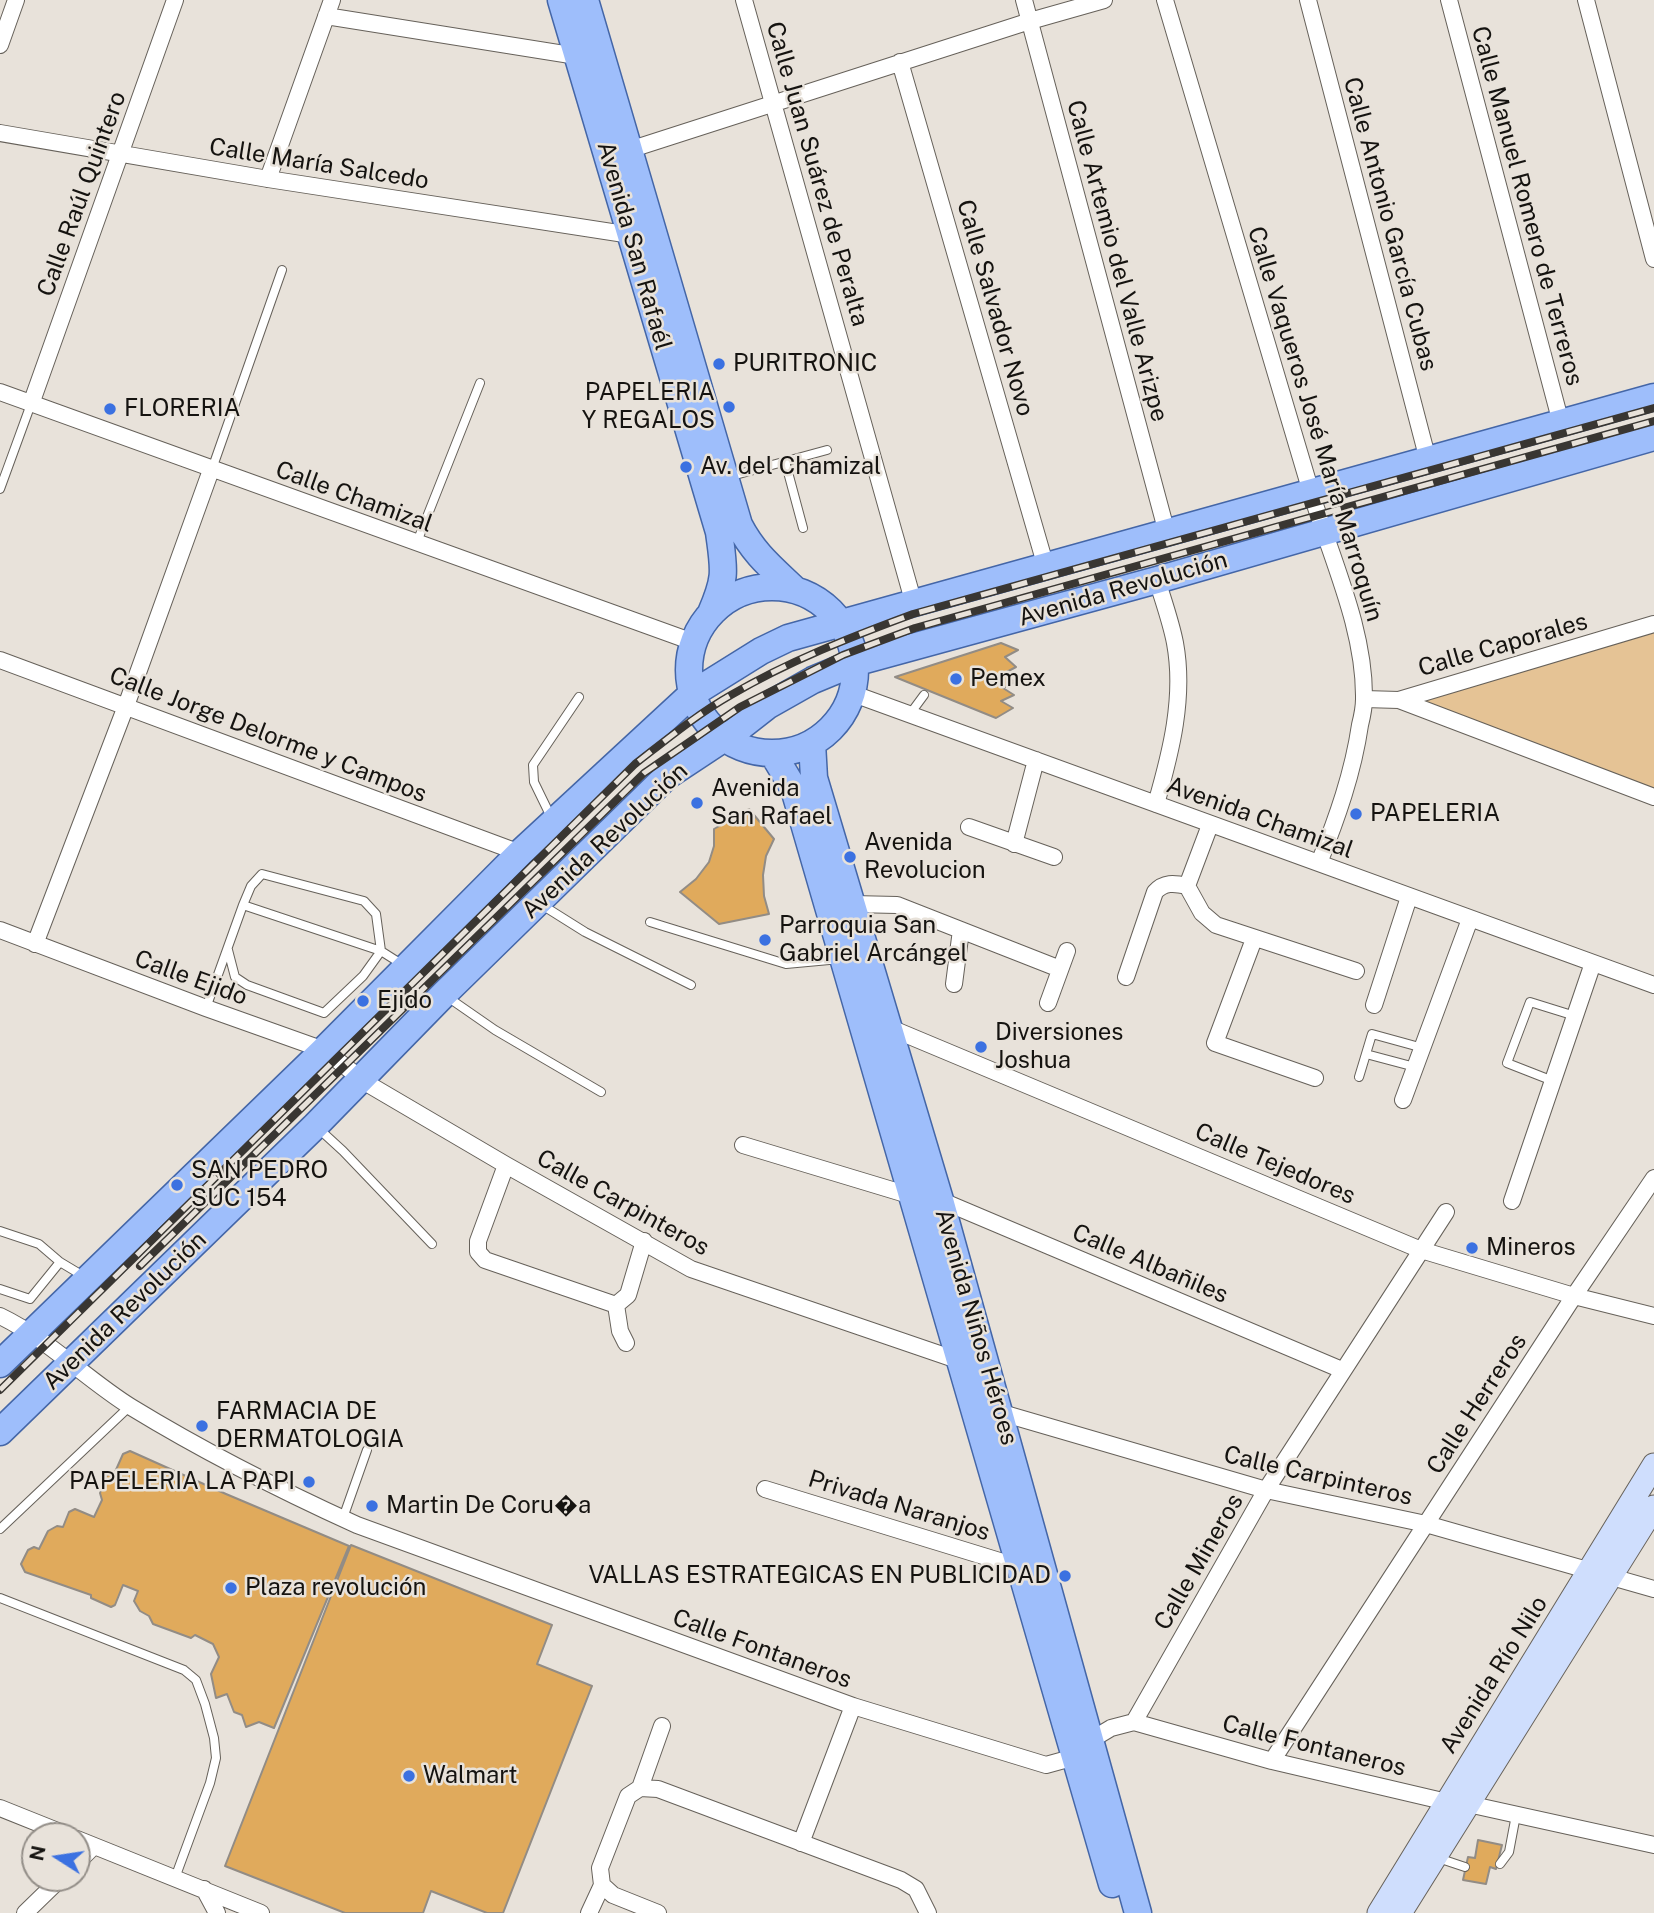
<!DOCTYPE html>
<html>
<head>
<meta charset="utf-8">
<style>
  body { margin:0 }
  #map { position:relative; width:1654px; height:1913px; overflow:hidden; background:#e8e2da; font-family:"Public Sans",sans-serif }
  canvas { display:block }
  .north { position:absolute; left:21px; top:1822px; width:70px; height:70px; box-sizing:border-box; background:#e8e2da; border:2px solid #948f89; border-radius:50%; rotate:282deg; font-size:19px; font-weight:700; line-height:28px; text-align:center; color:#151310 }
  .north::after { content:''; display:block; margin:auto; width:24px; height:32px; background:#3b71e1; clip-path:polygon(50% 0,100% 100%,50% 72%,0 100%) }
</style>
</head>
<body>
<div id="map">
<canvas width="1654" height="1913"></canvas>
<div class="north">N</div>
</div>
<script>
const c = document.querySelector('canvas').getContext('2d');
c.lineJoin = 'round';
function fill(path, color) {
  c.fillStyle = color;
  c.fill(path, 'evenodd');
}
function trace(path, color, width, dash) {
  c.strokeStyle = color;
  c.lineWidth = width;
  c.lineCap = dash ? 'butt' : 'round';
  c.setLineDash(dash || []);
  c.stroke(path);
}
function drawText(font, color, halo, rows, align = 'center') {
  c.font = font + ' "Public Sans",sans-serif';
  c.lineWidth = 5;
  c.setLineDash([]);
  c.textBaseline = 'middle';
  c.strokeStyle = halo;
  c.fillStyle = color;
  for (const [text, x, y, turn = 0] of rows) {
    c.save();
    c.translate(x, y);
    c.rotate((+turn || 0) * Math.PI / 180);
    c.textAlign = isNaN(turn) ? turn : align;
    if (halo) c.strokeText(text, 0, 0);
    c.fillText(text, 0, 0);
    c.restore();
  }
}
fill(new Path2D(`
  M1654,629V793L1399,700Z`), '#e5c395');
const building = new Path2D(`
  M1001,643L1018,650L1005,657L1016,667L1003,674L1015,682L1003,688L1014,695L1001,701L1013,708L996,718L895,677Z
  M749,809L774,839L766,856L763,875L764,896L769,914L719,924L680,892L696,879L709,862L714,846V829Z
  M130,1451L226,1494L349,1546L274,1728L259,1722L246,1727L242,1715L234,1712L227,1694L216,1698L211,1674L219,1657L213,1644L195,1635L191,1638L153,1624L149,1616L140,1611L134,1601L138,1591L123,1585L115,1605L111,1607L91,1598V1595L25,1572L21,1564L28,1550L34,1547L39,1549L48,1531L57,1526L63,1527L69,1512L75,1509L94,1517L102,1500L100,1493L107,1475L115,1472L123,1454Z
  M351,1545L552,1625L537,1664L592,1686L503,1913H487L431,1891L423,1913H345L225,1866Z
  M1478,1840L1502,1845L1496,1869L1490,1867L1486,1884L1463,1880L1468,1857L1475,1858Z`);
fill(building, '#e0aa5c');
trace(building, '#928c85', 2);
const service = new Path2D(`
  M785,461L803,528
  M212,469L282,270
  M728,477L827,450
  M0,489L31,404
  M417,542L480,383
  M910,714L924,695
  M552,819L534,782L533,765L579,697
  M542,905L585,932L691,985
  M650,922L786,964L840,959
  M228,950L235,977L247,985L324,1013L363,976L381,951L243,905
  M446,996L495,1030L601,1092
  M206,1008L243,905L251,886L262,874L364,901L376,914L381,951L403,965
  M1366,1054L1415,1067
  M1359,1077L1372,1034L1423,1048
  M1553,1081L1507,1063L1530,1002L1575,1016
  M319,1129L343,1151L432,1244
  M0,1231L39,1244L60,1262L85,1277
  M0,1289L30,1299L60,1262
  M343,1518L367,1450
  M0,1529L130,1406
  M0,1598L184,1670L196,1680L205,1704L214,1738L216,1758L210,1783L175,1878
  M1438,1858L1465,1867
  M1500,1864L1509,1852L1516,1815`);
const minor = new Path2D(`
  M744,0L914,604
  M1024,0L1167,533
  M1165,0L1311,492C1331,558 1365,629 1364,699C1364,707 1362,717 1360,725C1353,773 1337,818 1319,863
  M1308,0L1428,460
  M1449,0L1561,423
  M1586,0L1654,259
  M326,16L583,57
  M0,45L16,0
  M900,62L1046,567
  M0,133L268,179L631,235
  M623,154L629,150L1030,21L1104,0
  M268,179L332,0
  M0,392L693,642
  M31,404L175,0
  M0,660L520,853
  M851,693L1654,985
  M1364,699L1399,700L1654,624
  M1399,700L1654,797
  M1156,804C1171,752 1185,697 1175,643C1171,622 1163,600 1157,580
  M969,827L1054,857
  M1014,844L1036,760
  M1187,886L1210,825
  M852,904L897,905L1060,969
  M0,930L206,1008L324,1050L368,1084L506,1165L691,1269L960,1361
  M1254,939L1215,1043L1315,1078
  M35,944L126,706L211,470
  M1126,977L1155,892C1164,882 1174,883 1187,886L1202,913L1216,925L1356,971
  M954,984L961,930
  M1048,1003L1067,951
  M1374,1005L1409,897
  M888,1027L1421,1250L1574,1296L1654,1316
  M1403,1100L1470,919
  M743,1145L912,1196
  M506,1165L478,1241V1252L485,1260L616,1305
  M940,1200L1342,1370
  M1512,1201L1593,963
  M616,1305L628,1295L644,1241
  M616,1305L620,1331L626,1343
  M0,1316C48,1339 86,1379 131,1407C203,1451 280,1490 357,1525L853,1706L1046,1765L1075,1757L1091,1740L1111,1728L1134,1722L1272,1761L1447,1802L1468,1804L1654,1845
  M995,1411L1266,1490L1426,1524L1654,1589
  M765,1489L1019,1567
  M1134,1722L1266,1490L1446,1212
  M1272,1761L1574,1296L1654,1178
  M640,1788L658,1789L901,1880L916,1889L928,1913
  M0,1808L70,1836
  M77,1839L261,1913
  M801,1843L853,1706
  M77,1863L94,1846
  M602,1885L613,1895L658,1913
  M204,1889L217,1913
  M25,1913L61,1878
  M589,1913L602,1885L600,1868L628,1796L640,1788L662,1726`);
const secondary = new Path2D(`
  M1379,1913L1654,1465
  M1400,1913L1654,1507`);
const primary = new Path2D(`
  M561,0L719,532C724,570 727,576 711,613
  M585,0L739,525C754,554 772,568 795,590
  M689 670a83 83 0 1 1 166 0a83 83 0 1 1-166 0Z
  M812,743L814,778L940,1200L1138,1913
  M773,754L794,789L1112,1884
  M0,1364L324,1050L520,853L692,694L761,651L788,638L1654,397
  M0,1432L315,1126L444,994L667,776L735,731L767,706L813,680L854,663L1157,580L1654,437`);
trace(service, '#66615a', 10);
trace(minor, '#66615a', 18);
trace(secondary, '#66615a', 25);
trace(primary, '#4466a7', 29);
trace(service, '#fff', 8);
trace(minor, '#fff', 16);
trace(secondary, '#cfdefd', 23);
trace(primary, '#9ebefb', 26);
const rail = new Path2D(`
  M140,1266L644,773L740,707L843,655L915,628L1654,421
  M0,1390L635,764C666,740 696,715 731,695C789,661 851,637 913,614L1654,408`);
trace(rail, '#393632', 8);
trace(rail, '#e8e2da', 5, [16]);
for (const [x, y, r, color] of [
  [719,364,7,"#3b71e1"],
  [729,407,7,"#3b71e1"],
  [110,409,7,"#3b71e1"],
  [686,467,7,"#3b71e1"],
  [956,679,7,"#3b71e1"],
  [697,803,7,"#3b71e1"],
  [1356,814,7,"#3b71e1"],
  [850,857,7,"#3b71e1"],
  [765,940,7,"#3b71e1"],
  [363,1001,7,"#3b71e1"],
  [981,1047,7,"#3b71e1"],
  [177,1185,7,"#3b71e1"],
  [1472,1248,7,"#3b71e1"],
  [202,1426,7,"#3b71e1"],
  [309,1482,7,"#3b71e1"],
  [372,1506,7,"#3b71e1"],
  [1065,1576,7,"#3b71e1"],
  [231,1588,7,"#3b71e1"],
  [409,1776,7,"#3b71e1"]
]) {
  const dot = new Path2D();
  dot.arc(x, y, r, 0, 2 * Math.PI);
  c.fillStyle = color;
  c.fill(dot);
  trace(dot, '#e8e2da', 2.5);
}
drawText('24px', '#151310', '#e8e2da', [
  ["Calle María Salcedo",319,164,9],
  ["Calle Juan Suárez de Peralta",817,174,74],
  ["Calle Raúl Quintero",82,194,-70],
  ["Calle Manuel Romero de Terreros",1527,206,75],
  ["Calle Antonio García Cubas",1390,224,75],
  ["Avenida San Rafaél",634,246,74],
  ["Calle Artemio del Valle Arizpe",1117,261,75],
  ["Calle Salvador Novo",995,308,74],
  ["Calle Vaqueros José María Marroquín",1315,424,73],
  ["Calle Chamizal",354,497,20],
  ["Avenida Revolución",1123,589,-16],
  ["Calle Caporales",1503,645,-16],
  ["Calle Jorge Delorme y Campos",268,735,21],
  ["Avenida Chamizal",1260,818,20],
  ["Avenida Revolución",605,841,-43],
  ["Calle Ejido",191,978,20],
  ["Calle Tejedores",1275,1164,23],
  ["Calle Carpinteros",623,1203,29],
  ["Calle Albañiles",1150,1264,23],
  ["Avenida Revolución",125,1311,-44],
  ["Avenida Niños Héroes",976,1327,74],
  ["Calle Herreros",1477,1404,-57],
  ["Calle Carpinteros",1318,1476,13],
  ["Privada Naranjos",899,1506,17],
  ["Calle Mineros",1199,1562,-60],
  ["Calle Fontaneros",762,1649,20],
  ["Avenida Río Nilo",1494,1675,-58],
  ["Calle Fontaneros",1314,1746,14]
]);
drawText('24px', '#151310', '#e8e2da', [
  ["PURITRONIC",733,364],
  ["PAPELERIA",715,393,"right"],
  ["Y REGALOS",715,421,"right"],
  ["FLORERIA",124,409],
  ["Av. del Chamizal",700,467],
  ["Pemex",970,679],
  ["Avenida",711,789],
  ["San Rafael",711,817],
  ["PAPELERIA",1370,814],
  ["Avenida",864,843],
  ["Revolucion",864,871],
  ["Parroquia San",779,926],
  ["Gabriel Arcángel",779,954],
  ["Ejido",377,1001],
  ["Diversiones",995,1033],
  ["Joshua",995,1061],
  ["SAN PEDRO",191,1171],
  ["SUC 154",191,1199],
  ["Mineros",1486,1248],
  ["FARMACIA DE",216,1412],
  ["DERMATOLOGIA",216,1440],
  ["PAPELERIA LA PAPI",295,1482,"right"],
  ["Martin De Coru�a",386,1506],
  ["VALLAS ESTRATEGICAS EN PUBLICIDAD",1051,1576,"right"],
  ["Plaza revolución",245,1588],
  ["Walmart",423,1776]
], 'left');
</script>
</body>
</html>
